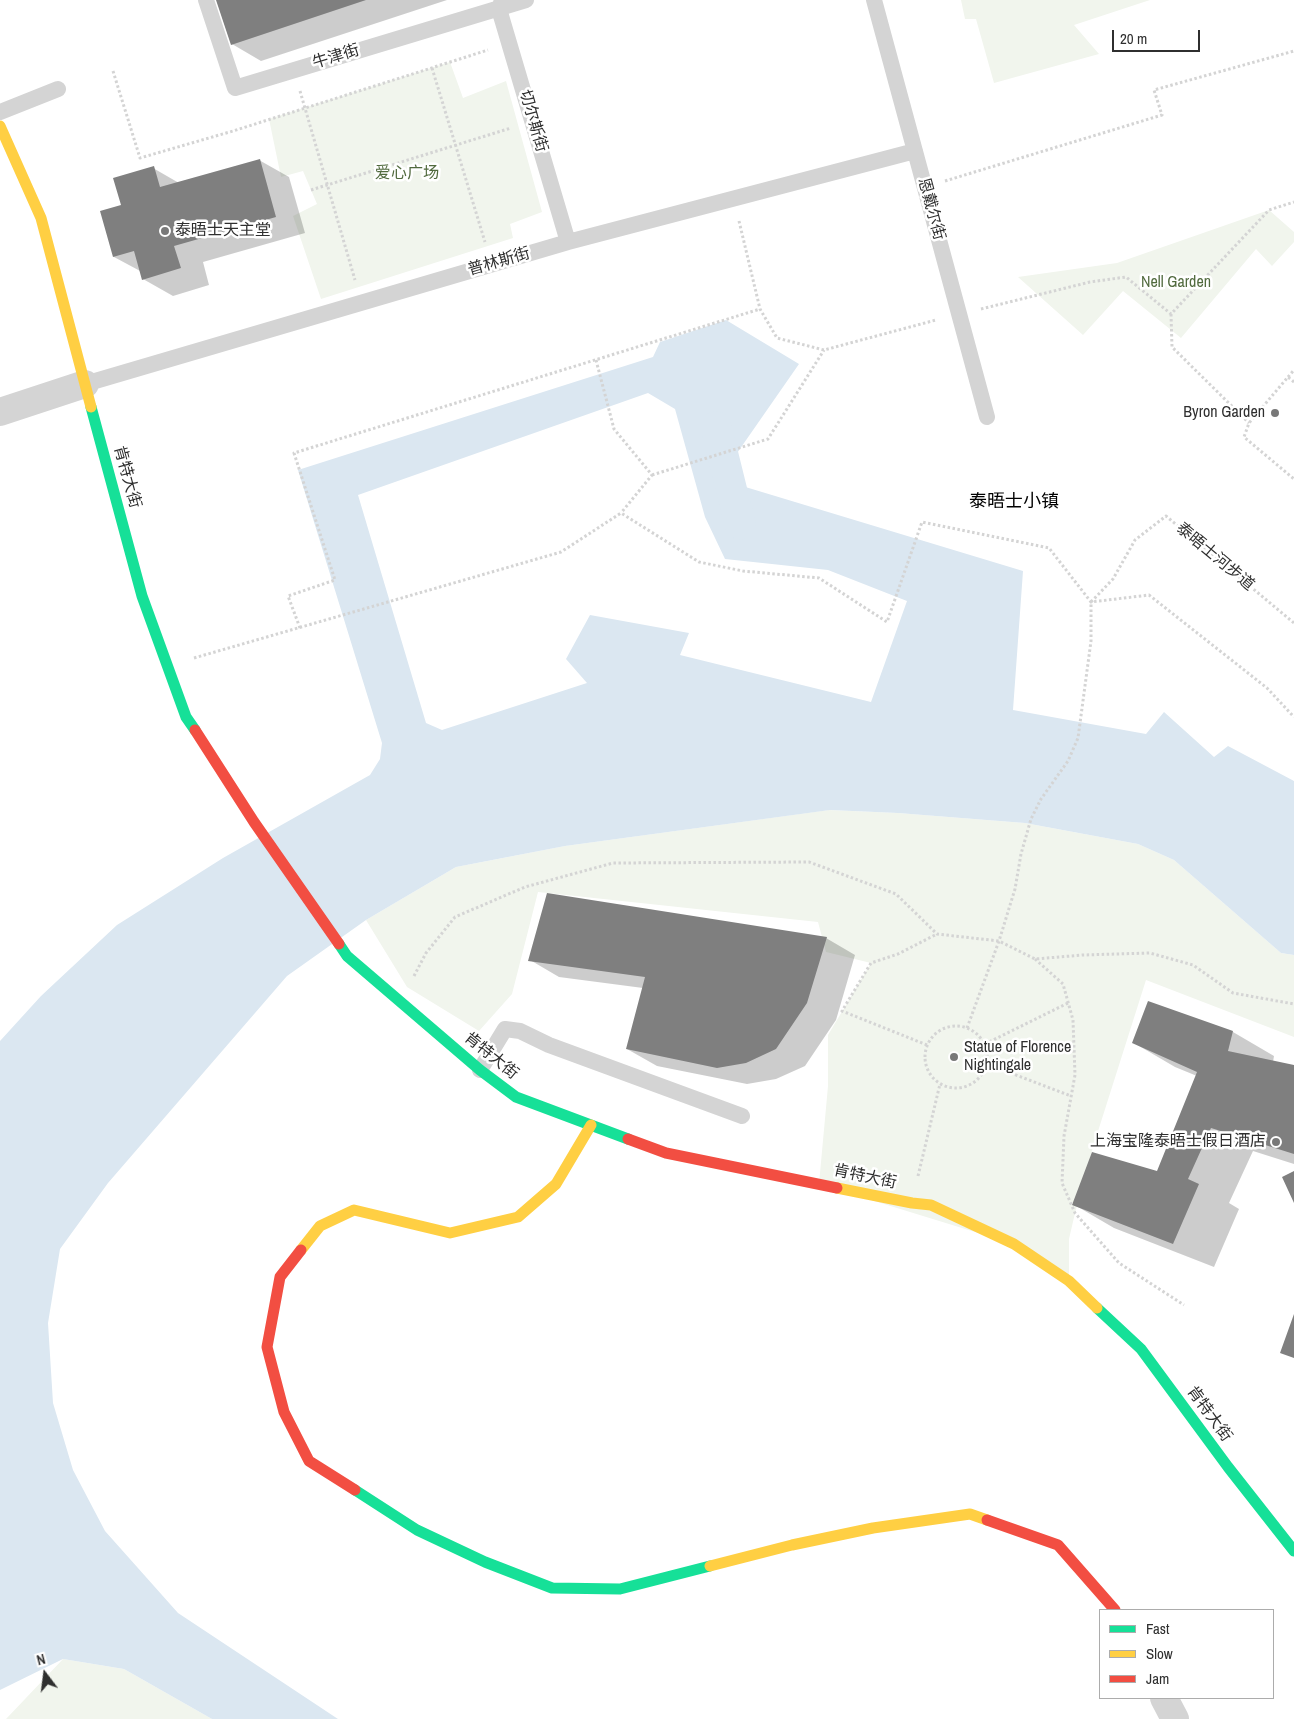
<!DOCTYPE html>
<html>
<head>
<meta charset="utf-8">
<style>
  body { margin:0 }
  #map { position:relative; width:1294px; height:1719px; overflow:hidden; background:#fff; font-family:"Archivo Narrow",sans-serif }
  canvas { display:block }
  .legend { position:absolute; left:1099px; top:1609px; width:175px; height:90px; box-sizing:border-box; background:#fff; border:1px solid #acacac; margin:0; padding:6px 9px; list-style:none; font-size:15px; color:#2f2f2f }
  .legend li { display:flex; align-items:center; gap:10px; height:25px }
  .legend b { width:25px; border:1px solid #acacac }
  .north { position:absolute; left:20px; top:1649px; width:50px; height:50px; -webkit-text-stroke:4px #fff; paint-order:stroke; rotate:345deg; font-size:14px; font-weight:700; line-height:20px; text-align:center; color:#2f2f2f }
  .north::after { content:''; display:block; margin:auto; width:18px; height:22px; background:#2f2f2f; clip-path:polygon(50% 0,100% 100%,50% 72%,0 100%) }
  .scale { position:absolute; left:1112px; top:30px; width:88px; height:22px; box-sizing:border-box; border:2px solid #2f2f2f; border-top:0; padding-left:6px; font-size:15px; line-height:18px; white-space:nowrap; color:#2f2f2f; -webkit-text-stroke:4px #fff; paint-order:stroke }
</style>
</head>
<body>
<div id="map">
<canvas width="1294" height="1719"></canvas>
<ul class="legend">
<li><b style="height:6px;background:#16e098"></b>Fast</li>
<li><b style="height:6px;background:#ffcf43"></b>Slow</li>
<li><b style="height:6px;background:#f24e42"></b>Jam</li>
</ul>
<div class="north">N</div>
<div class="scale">20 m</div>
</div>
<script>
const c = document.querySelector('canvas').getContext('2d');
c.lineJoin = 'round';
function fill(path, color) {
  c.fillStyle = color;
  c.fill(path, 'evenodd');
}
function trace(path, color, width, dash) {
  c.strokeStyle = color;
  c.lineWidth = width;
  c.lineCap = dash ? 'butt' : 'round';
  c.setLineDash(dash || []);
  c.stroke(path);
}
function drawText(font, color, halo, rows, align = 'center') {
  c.font = font + ' "Archivo Narrow","Noto Sans SC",sans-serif';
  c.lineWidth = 5;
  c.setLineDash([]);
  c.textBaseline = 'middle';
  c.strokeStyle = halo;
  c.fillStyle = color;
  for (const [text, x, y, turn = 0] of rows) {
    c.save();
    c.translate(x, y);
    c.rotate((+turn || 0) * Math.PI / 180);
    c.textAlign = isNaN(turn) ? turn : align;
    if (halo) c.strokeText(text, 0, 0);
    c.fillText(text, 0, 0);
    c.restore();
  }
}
fill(new Path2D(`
  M961,0H1150L1074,25L1099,54L994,83L976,19H965Z
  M450,62L463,98L506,81L542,212L510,224L513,238L321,299L293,216L317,204L303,171L281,177L269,119Z
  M1269,210L1294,232V242L1272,266L1256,249L1181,338L1123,291L1083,335L1018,277L1117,263Z
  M829,810L898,813L1025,823L1138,844L1174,860L1281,953L1294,955V1037L1146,980L1093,1147L1075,1213L1069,1239V1281L1014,1244L819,1184L828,1086V1035L871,963L826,952L818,922L538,892L512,994L479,1031L407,987L366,920L456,867L565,846Z
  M63,1659L124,1669L212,1719H6Z`), '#f1f5ed');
fill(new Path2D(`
  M726,320L799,364L719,479L1023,571L1013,710L1146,734L1164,712L1214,757L1228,746L1294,781V955L1281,953L1174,860L1138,844L1025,823L898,813L830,810L565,846L456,867L366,920L287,976L108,1183L60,1249L48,1323L53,1403L73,1470L105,1531L178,1613L338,1719H212L124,1669L63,1659L0,1690V1041L41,996L117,925L223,858L370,775L380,759L382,743L298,470L653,357L660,342ZM648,393L675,409L705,517L725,559L828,570L907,601L871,702L680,655L689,633L590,615L566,659L587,683L442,730L426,723L358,495Z`), '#dbe7f1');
fill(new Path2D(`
  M218,0H447L261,61L232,44Z
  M259,160L289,177L305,233L203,262L209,285L173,296L143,279L142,272L114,257L122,206L153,168L179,183Z
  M826,938L855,955L836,1020L805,1066L776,1079L747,1084L657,1066L627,1049L643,988L559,977L530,960Z
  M1233,1032L1274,1056L1273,1062L1294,1066V1164L1253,1151L1229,1203L1239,1209L1214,1267L1114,1228L1073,1204L1158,1172L1197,1076L1175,1067L1134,1043Z`), '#0003');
trace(new Path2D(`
  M716,427L740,524`), '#dbe7f1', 31);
fill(new Path2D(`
  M216,0H366L231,45Z
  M260,159L276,217L174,246L181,268L142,280L134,251L113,257L100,211L121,205L113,178L154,166L160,187Z
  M547,893L827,937L807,1003L776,1049L746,1063L717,1068L626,1049L645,977L528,961Z
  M1148,1001L1233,1031L1228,1051L1294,1065V1154L1211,1128L1188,1179L1199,1184L1173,1244L1072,1205L1092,1152L1157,1171L1197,1072L1132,1043Z
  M1294,1171V1203L1282,1177Z
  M1294,1314V1358L1280,1353Z`), '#7f7f7f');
trace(new Path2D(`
  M432,68L485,242
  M113,71L140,158L233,131L488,50
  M300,91L355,280
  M945,181L1162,115L1154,90L1294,51
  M311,190L511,128
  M739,221L760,309L777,338L824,350L936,320
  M981,309L1090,282L1126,277L1171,314L1269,210L1294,202
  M1171,314L1172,347L1249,423
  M596,360L614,429L652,475L621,513
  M1288,377L1294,370
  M1294,382L1288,377L1249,423L1244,437L1294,479
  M652,475L768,439L824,350
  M300,628L288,596L335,580L294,453L760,309
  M194,658L561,552L621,513L699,562L743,571L819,578L887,622L922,522L1049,548L1091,602L1149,595L1267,688L1294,717
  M1035,959L1063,984L1073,1020L1075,1075L1064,1136L1062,1183L1075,1213L1119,1263L1184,1305
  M414,976L426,953L455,917L525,887L613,863L809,862L896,894L937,934L999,941L1035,959L1083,955L1150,953L1193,965L1233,993L1294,1004
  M925 1057a31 31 0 1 1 62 0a31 31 0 1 1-62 0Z
  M967,1028L999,941L1015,889L1021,854L1031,819L1041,799L1068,761L1078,738L1091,641V602L1113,579L1135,540L1166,516L1294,623
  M985,1044L1068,1003
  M927,1045L842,1011L871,963L898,954L937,934
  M987,1064L1071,1096
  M918,1176L940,1084`), '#d4d4d4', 3, [2.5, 2.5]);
trace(new Path2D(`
  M206,0L235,88L526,0
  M502,0L499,9L568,242
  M874,0L987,417
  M0,112L58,89
  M85,384L568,242L915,151
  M480,1070L505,1029L520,1031L549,1045L742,1116`), '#d4d4d4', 16);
trace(new Path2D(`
  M0,412L85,384
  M1164,1698L1175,1719`), '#d4d4d4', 28);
trace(new Path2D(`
  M91,407L142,596L186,717L195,730
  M339,944L347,956L480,1070L516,1097L628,1139
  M1097,1308L1141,1349L1228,1467L1294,1551
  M355,1490L417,1530L485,1562L552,1588L620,1589L710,1566`), '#16e098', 11);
trace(new Path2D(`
  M0,126L41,218L91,407
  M837,1188L912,1203L931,1205L1014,1244L1069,1281L1097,1308
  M301,1250L320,1226L354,1210L450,1233L518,1217L556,1184L591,1125
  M710,1566L792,1545L873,1528L970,1514L987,1520`), '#ffcf43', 11);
trace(new Path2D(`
  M195,730L254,822L339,944
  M628,1139L666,1153L837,1188
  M301,1250L280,1277L267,1347L284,1412L309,1461L355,1490
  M987,1520L1058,1545L1115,1610`), '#f24e42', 11);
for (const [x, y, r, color] of [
  [165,231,5,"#787878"],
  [1275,413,5,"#787878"],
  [954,1057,5,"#787878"],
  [1276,1142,5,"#787878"]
]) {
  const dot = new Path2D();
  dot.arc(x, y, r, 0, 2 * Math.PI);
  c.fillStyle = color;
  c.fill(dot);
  trace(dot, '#fff', 2);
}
drawText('16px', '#2f2f2f', '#fff', [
  ["牛津街",336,57,-17],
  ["切尔斯街",533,121,74],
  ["恩戴尔街",931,209,75],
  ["普林斯街",499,262,-16],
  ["肯特大街",127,477,75],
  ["泰晤士河步道",1215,557,40],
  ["肯特大街",491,1056,39],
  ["肯特大街",865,1177,12],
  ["肯特大街",1209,1414,54]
]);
drawText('16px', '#516a3e', '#fff', [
  ["爱心广场",407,174],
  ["Nell Garden",1176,283]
]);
drawText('16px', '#2f2f2f', '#fff', [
  ["泰晤士天主堂",175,231],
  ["Byron Garden",1265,413,"right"],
  ["Statue of Florence",964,1048],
  ["Nightingale",964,1066],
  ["上海宝隆泰晤士假日酒店",1266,1142,"right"]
], 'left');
drawText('18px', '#000', '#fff', [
  ["泰晤士小镇",1014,502]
]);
</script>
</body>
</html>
